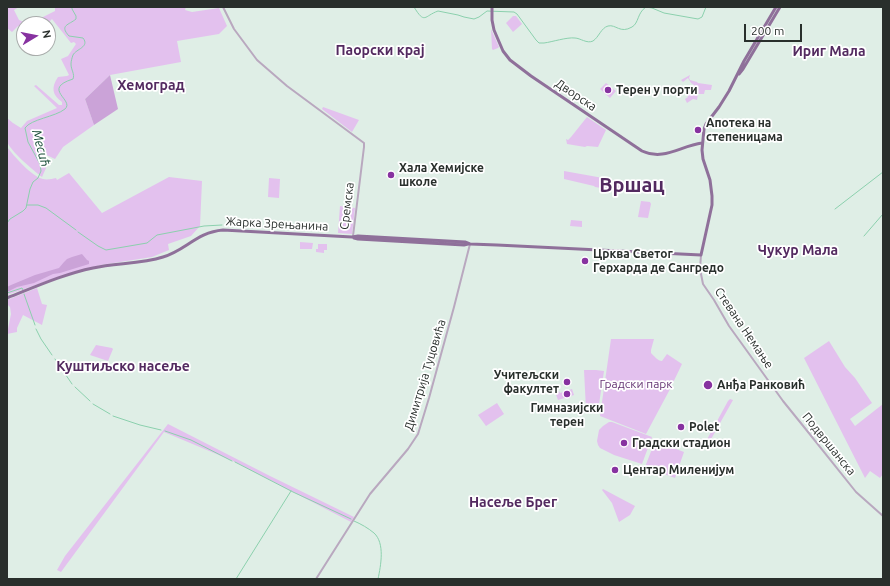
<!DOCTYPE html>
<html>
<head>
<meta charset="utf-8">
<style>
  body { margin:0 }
  #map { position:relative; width:890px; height:586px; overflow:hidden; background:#dfeee6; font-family:Ubuntu,sans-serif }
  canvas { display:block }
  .frame { position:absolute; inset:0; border:8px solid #292f2c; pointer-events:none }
  .north { position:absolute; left:16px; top:16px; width:40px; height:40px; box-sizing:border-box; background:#fff; border:1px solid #a9acab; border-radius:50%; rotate:80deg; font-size:11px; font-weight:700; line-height:16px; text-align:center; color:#292f2c }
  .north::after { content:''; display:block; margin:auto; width:14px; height:18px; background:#8732a0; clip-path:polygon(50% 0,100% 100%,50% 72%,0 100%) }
  .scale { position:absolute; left:744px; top:24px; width:58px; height:18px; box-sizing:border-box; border:2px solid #292f2c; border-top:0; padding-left:5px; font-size:12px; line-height:14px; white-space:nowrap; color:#292f2c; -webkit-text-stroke:3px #fff; paint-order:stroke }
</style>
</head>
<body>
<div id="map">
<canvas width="890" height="586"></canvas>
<div class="frame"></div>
<div class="north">N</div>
<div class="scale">200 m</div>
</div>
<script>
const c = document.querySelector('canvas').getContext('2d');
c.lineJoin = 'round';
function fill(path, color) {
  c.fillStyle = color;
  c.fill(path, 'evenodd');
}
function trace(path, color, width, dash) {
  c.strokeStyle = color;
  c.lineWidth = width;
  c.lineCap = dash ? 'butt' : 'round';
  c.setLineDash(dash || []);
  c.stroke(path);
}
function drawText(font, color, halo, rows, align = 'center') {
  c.font = font + ' Ubuntu,sans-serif';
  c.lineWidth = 3.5;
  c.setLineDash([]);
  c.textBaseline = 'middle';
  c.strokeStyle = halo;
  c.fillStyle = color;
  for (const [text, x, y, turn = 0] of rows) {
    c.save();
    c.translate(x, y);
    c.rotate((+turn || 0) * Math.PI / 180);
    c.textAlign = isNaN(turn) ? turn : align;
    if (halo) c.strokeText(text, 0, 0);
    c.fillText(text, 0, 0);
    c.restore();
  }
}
fill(new Path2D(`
  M7,7H19L14,10L19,20L29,24L55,11V7H186L185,10L192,12L219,8L227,26L219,34L177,41L181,62L110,75L85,99L94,125L63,147L55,159L40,152L46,168L42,177C34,171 9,150 7,141C6,134 7,125 7,118L13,123L21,128L27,121L57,108L34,86L36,85L59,105H62V102C52,95 51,87 58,77L67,76L69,75L61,59L68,56L76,44L74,42L71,43L52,19L47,24H24V28L18,26L12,32L7,28Z
  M513,16H516L522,24L513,32L506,23Z
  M491,29L499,47L498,48L493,50L492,49Z
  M690,75L689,78L690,80L697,82L698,83L712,85L711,90H705L704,94H698L697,100L693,99L687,103L685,99L688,97L687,93L693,90L694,87V85L691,83L688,78L683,82L681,80Z
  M606,83L616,91L610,98L600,89Z
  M323,107L359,120L352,132L322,109Z
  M587,117L606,130L598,147L587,146L585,147L567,144L566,139L568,140L571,137Z
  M7,147C14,156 31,176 43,179C47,180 52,179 56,178L57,180L69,173L102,213L169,177L202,181L200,226L191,236L168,244L169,250L152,257L101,265L64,275L7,295Z
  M564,171L603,178V180L626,185L627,187L623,191H621L595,187L594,186L564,179Z
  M269,178L280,179L279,198L268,197Z
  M641,201L650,202L651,204L648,218L638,217Z
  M340,206L355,208L352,234L338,233Z
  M571,220L582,221V227L570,226Z
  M300,242L313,243L312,249H300Z
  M318,244H327V250H324V253L316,252V249H318Z
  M37,288L42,304L47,305L42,325L23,315L17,328V332L7,334L11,314L10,307L7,304V300Z
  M611,339H654L651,350V353C654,356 658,361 662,361L667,354L682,364L669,391L646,434L600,416Z
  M829,341L845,367L855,378L872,403L850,419L855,426L883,404V474L880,478L870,471L865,478L804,358Z
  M96,345L112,348L113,349L108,361L90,355Z
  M584,370H596L604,371L598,411L586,409Z
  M572,389L574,395L558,400L555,392L559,391L560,393Z
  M730,399L733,400L710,441L707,444L705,443L728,401Z
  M497,403L504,414L486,426L478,415Z
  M609,422H612L652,437L642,464L614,455L600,448L598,445L597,441L599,430L603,426Z
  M168,424L270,476L354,517L351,522L233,461L164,432L61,572L57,570L65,556Z
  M655,441L684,452L675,478L645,467Z
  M603,489L635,506L630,515L619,522L612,503L602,490Z`), '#e3c1ee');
fill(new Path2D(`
  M110,75L118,109L94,125L85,99Z
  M82,254L87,260L89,261V264L60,273L53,274L34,283L17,287L7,292V287L11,285L35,275L59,268L64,262L67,259L72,257Z`), '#cba3d8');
trace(new Path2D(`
  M414,7C425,25 424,16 438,11L458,15L464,17L474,19L479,17L487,11L514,12L517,14L536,40L539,43H544C552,42 567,37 575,38C580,38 587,44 593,41C599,37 601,28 608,26C616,24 620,34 632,27C639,23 637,13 646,7L652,8L664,13L698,19L702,17L706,7
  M27,205H38L46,208L76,230
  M835,209L883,172
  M7,223L10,219L23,211L26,208L30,189L33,182L38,178L41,171L40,164L28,142L25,128C31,119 55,117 65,109C75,100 41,89 73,79C75,74 71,70 71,64C71,61 72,58 73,55C76,49 90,47 83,38L69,36C59,25 69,25 76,19V16L72,9V7
  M78,232L98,246L106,250L147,243L157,235L204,226L222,225
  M864,236L883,214
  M7,293L22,288L23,290
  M24,294L35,325
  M36,329L41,339L52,355
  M55,359L72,384
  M75,387L90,401
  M93,404L110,414
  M113,416L140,425L161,430
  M165,431L191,440L232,461
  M235,462L293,492L351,519
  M354,521C361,524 368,528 374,533C385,543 381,565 378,579
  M236,579L291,491`), '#8bd0ad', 1);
trace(new Path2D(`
  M223,7L234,29L257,60L287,86L364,143V147L353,236
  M701,255L700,269L703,284L714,300L729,326L783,401L804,427L856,492L883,516
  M316,579L370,494L408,449L418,434L429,398L454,307L470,244`), '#b9a8bf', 2);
trace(new Path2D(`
  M492,7V20L494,30L503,51L510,60L531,76L642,151C664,161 680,146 702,143
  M739,74L743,69L780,7
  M354,238L358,239L464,245L468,244
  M7,298C35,287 64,274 93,268C116,263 141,264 163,257C185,251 197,232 223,230L352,237L358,236L465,242L470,244L497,245L701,255L712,205V196L710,180L703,159L702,150L704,129L706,124L719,107L729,91L744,61L776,7`), '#8f709a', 3);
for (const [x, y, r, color] of [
  [608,90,4,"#8732a0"],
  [698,130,4,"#8732a0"],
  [391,175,4,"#8732a0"],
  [585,261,4,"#8732a0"],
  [567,382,4,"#8732a0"],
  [708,385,5,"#8732a0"],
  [567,394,4,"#8732a0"],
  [681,427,4,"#8732a0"],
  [624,443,4,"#8732a0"],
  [615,470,4,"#8732a0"]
]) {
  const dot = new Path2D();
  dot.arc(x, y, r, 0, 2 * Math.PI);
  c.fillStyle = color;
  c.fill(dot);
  trace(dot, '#fff', 1.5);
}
drawText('bold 12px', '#292f2c', '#fff', [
  ["Терен у порти",616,90],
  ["Апотека на",706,123],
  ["степеницама",706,137],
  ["Хала Хемијске",399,168],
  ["школе",399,182],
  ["Црква Светог",593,254],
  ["Герхарда де Сангредо",593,268],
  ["Учитељски",559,375,"right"],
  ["факултет",559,389,"right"],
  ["Анђа Ранковић",717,385],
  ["Гимназијски",567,408,"center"],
  ["терен",567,422,"center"],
  ["Polet",689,427],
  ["Градски стадион",632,443],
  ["Центар Миленијум",623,470]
], 'left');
drawText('12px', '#292f2c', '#fff', [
  ["Дворска",576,95,34],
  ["Сремска",347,206,-83],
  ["Жарка Зрењанина",277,224,3],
  ["Стевана Немање",744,328,56],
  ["Димитрија Туцовића",425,375,-73],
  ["Подвршанска",829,444,51]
]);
drawText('12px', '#653474', '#fff', [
  ["Градски парк",636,384]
]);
drawText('italic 13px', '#124832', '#fff', [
  ["Месић",41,148,75]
]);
drawText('bold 14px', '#532a60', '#fff', [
  ["Паорски крај",380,50],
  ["Ириг Мала",829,51],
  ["Хемоград",151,85],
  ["Чукур Мала",798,250],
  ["Куштиљско насеље",123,366],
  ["Насеље Брег",513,502]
]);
drawText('bold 20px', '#532a60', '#fff', [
  ["Вршац",632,185]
]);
</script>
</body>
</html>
